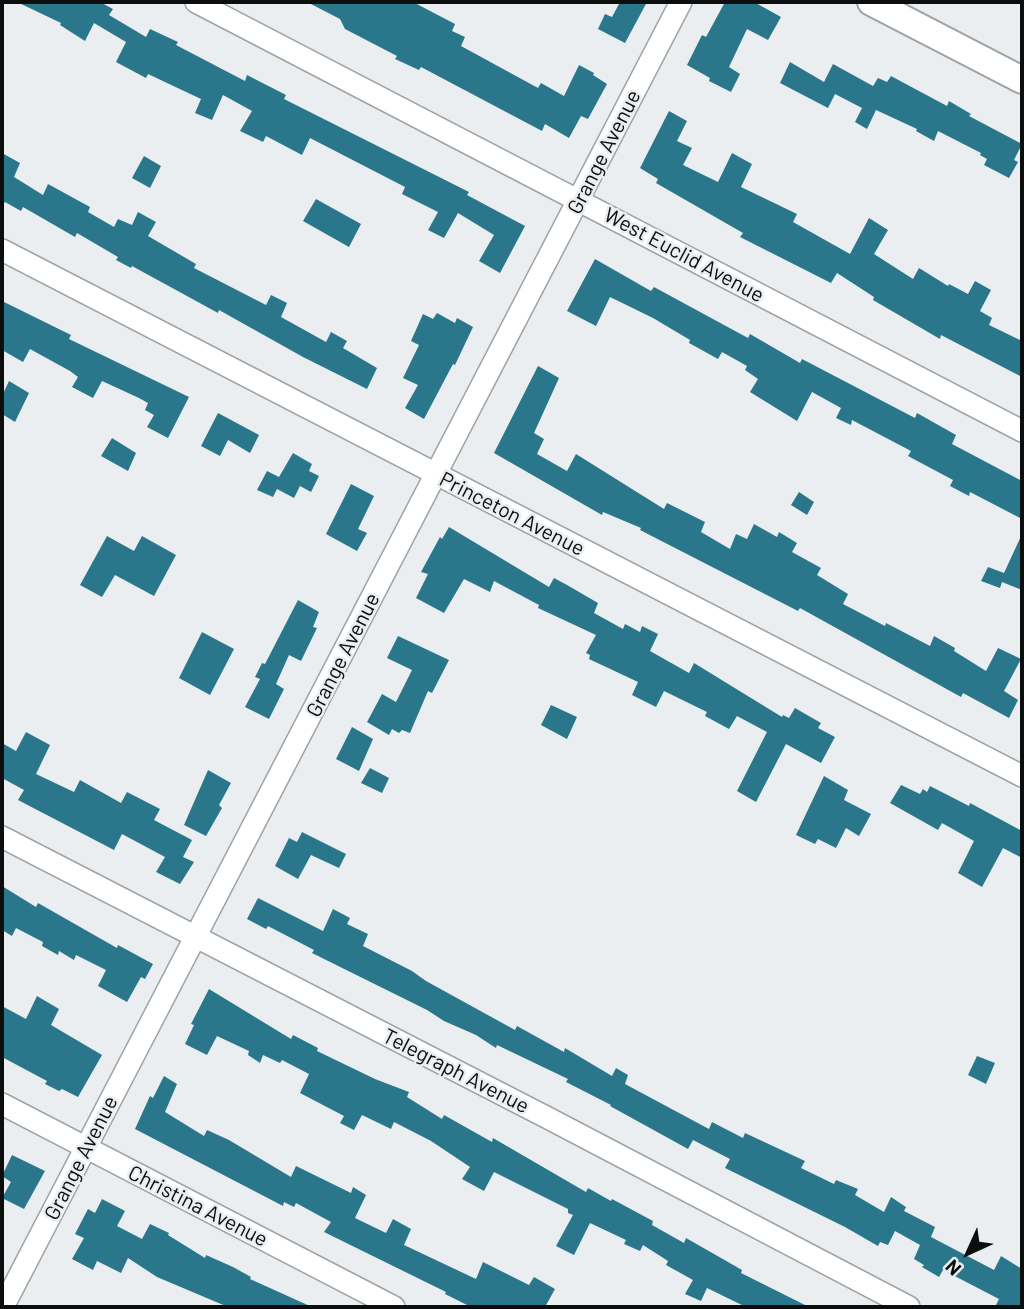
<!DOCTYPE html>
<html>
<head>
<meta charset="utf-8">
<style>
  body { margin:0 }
  #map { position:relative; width:1024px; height:1309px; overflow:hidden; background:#eaeef0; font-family:Barlow,sans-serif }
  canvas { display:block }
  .frame { position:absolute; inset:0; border:4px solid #0c0d0d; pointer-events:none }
  .north { position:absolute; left:933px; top:1218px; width:70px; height:70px; -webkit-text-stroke:5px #eaeef0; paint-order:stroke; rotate:225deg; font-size:19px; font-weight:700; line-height:28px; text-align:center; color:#0c0d0d }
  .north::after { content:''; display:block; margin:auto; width:24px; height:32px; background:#0c0d0d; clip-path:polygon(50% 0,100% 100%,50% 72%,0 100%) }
</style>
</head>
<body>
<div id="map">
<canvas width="1024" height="1309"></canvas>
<div class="frame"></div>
<div class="north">N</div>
</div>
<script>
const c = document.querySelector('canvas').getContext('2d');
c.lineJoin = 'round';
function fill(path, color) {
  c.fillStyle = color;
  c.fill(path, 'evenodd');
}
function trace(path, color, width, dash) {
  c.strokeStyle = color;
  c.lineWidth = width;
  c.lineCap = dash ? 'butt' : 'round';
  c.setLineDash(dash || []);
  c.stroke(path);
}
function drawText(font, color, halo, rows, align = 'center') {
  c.font = font + ' Barlow,sans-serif';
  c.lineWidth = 5;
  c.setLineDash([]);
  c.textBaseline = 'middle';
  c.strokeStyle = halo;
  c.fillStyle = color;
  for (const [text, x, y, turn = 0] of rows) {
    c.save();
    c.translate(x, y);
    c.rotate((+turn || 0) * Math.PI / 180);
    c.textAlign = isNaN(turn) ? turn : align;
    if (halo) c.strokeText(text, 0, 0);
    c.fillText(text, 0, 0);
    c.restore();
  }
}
fill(new Path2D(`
  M17,2H100L113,9L109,15L146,37L150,29L178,42L176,45L245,81L247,75L286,95L284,99L469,192L467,195L525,226L500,273L479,261L494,235L458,213L444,238L428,230L438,212L402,194L405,187L310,138L302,155L266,136L263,142L240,131L252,111L223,95L212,120L195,113L201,99L148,74L146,78L116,62L126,42L94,23L85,41L60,25L61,23Z
  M307,2H413L455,24L452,31L465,37L461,46L538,88L541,83L564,96L579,65L594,73L593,75L607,84L588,119L581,116L569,138L545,124L542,131L421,67L419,70L395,59L397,56L345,29L340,19Z
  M620,2H647L625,43L598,29L605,14L612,17Z
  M725,2H754L781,17L768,40L747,29L729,67L740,74L731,92L709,81L710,78L687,65L702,35L706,37Z
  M790,62L824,82L833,64L873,86L878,78L887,82L891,76L947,106L949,101L971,114L969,116L1022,144L1014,160L1018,162L1009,178L984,165L987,159L980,155L981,153L938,131L934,141L916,131L917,129L876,110L867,129L855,122L862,108L835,94L828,108L780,83Z
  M669,111L687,121L677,141L692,148L683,165L718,182L732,153L752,164L741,187L797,214L793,222L850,254L869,218L888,230L874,254L913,279L919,268L948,286L949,284L968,294L975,281L991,290L980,311L992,318L989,325L1022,341V377L941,335L940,339L873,300L874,297L837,273L831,283L740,237L743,233L656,183L658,179L640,168Z
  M2,153L20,163L14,177L43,195L48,184L90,207L88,212L114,227L118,219L132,225L138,212L156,222L148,236L196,264L194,268L266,305L271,295L287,303L281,317L326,342L331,332L347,341L343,348L377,368L367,389L303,357L219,310L218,313L132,266L131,268L116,260L118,257L77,233L75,237L23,207L21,211L5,202L2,206Z
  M144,156L161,166L150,188L132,178Z
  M316,199L361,224L349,247L303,221Z
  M595,259L651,291L654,287L748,338L750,334L800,363L802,359L915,418L917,413L956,435L952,444L1022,481V519L970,492L969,496L950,486L953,480L908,456L911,451L852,420L851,425L836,418L841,408L812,392L797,421L750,392L758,379L745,370L747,366L722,352L718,359L689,343L690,340L653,318L610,297L596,326L567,311Z
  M2,301L71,335L69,339L189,397L168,438L147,427L154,415L145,410L148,403L139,398L102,381L93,398L72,387L78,377L70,371L30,349L23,362L2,350Z
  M437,313L455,323L457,318L473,327L455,365L453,364L424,419L405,408L418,385L403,378L419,345L411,341L423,314L433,319Z
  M538,366L559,378L534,433L544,439L537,454L567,471L576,454L664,509L667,503L705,522L701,532L730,549L736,534L747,539L754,524L777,537L779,532L797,543L792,552L821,568L817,575L848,594L843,604L885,626L886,623L930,646L934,636L955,648L954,651L986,671L998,648L1021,659L1004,691L1018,700L1009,718L963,693L961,697L800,608L798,611L640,530L641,528L603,512L602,515L494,453Z
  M9,381L29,393L15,422L2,414V396Z
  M218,413L259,435L250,453L228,440L220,456L201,446Z
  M112,438L136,453L128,471L101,456Z
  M293,453L312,464L309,471L319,476L311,492L300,486L294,498L277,489L273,497L257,490L267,471L279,477Z
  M351,484L374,496L358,529L367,533L357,551L326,534Z
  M799,492L814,502L807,515L791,505Z
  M449,527L549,587L554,578L567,585L598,603L594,613L623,629L625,624L640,632L642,626L658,634L650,651L689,673L694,663L782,717L783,715L789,718L795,708L821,723L818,728L835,737L821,763L786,744L756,802L737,791L767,732L737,716L729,729L705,716L707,712L664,691L656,707L632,695L638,682L589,659L590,655L586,653L596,635L538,608L539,605L494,581L490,592L464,579L444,613L416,598L428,574L421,572L440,537L442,539Z
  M1022,534V590L1002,582L1000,588L981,581L988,567L1004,573Z
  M107,536L134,551L142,536L176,555L154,596L115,575L102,597L80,585Z
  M298,600L319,612L313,627L317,628L301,661L289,655L276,684L284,689L269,719L245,707L260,679L255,677L262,663L265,664Z
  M202,632L234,649L210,695L179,678Z
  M398,636L449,660L432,693L428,691L410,733L402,730L399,733L392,729L389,735L367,722L382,694L396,702L412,670L387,658Z
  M551,705L577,717L567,739L541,725Z
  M352,727L373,739L359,771L336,759Z
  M26,732L50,745L36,774L74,792L80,780L121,803L127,792L160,809L154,820L192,840L183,857L194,862L180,884L156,872L165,857L122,834L114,850L18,800L24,790L2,778V743L16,751Z
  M370,768L389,778L382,793L361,783Z
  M208,770L231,783L219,805L222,808L206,836L184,825Z
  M824,776L848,790L844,800L871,814L859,836L846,828L836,848L818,839L815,844L796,835Z
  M901,785L920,794L923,789L927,792L930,786L969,806L970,803L1022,831V858L1003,848L982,887L958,873L974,841L942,823L938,830L890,803Z
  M302,832L346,854L339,868L311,855L298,879L275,866L289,838L297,842Z
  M2,886L36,907L38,903L117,948L118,945L153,964L145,979L141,977L127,1002L98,986L106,970L76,955L74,960L59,951L58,955L42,946L43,942L16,928L12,936L2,930Z
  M258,898L323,931L333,909L350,918L347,924L368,934L363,946L412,971L426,981L515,1030L517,1026L564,1052L565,1048L612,1076L616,1068L628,1075L625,1084L709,1129L712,1122L743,1138L745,1133L805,1161L801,1168L834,1184L836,1180L858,1189L855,1195L884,1212L891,1197L906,1207L904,1211L935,1227L931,1237L994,1270L1001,1256L1022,1269V1307H995L999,1299L943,1270L939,1277L922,1267L924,1265L914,1259L920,1245L895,1231L888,1245L880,1242L878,1246L845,1227L725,1168L730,1159L693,1140L688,1149L610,1106L611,1105L566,1082L568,1079L497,1045L496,1048L476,1035L444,1021L427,1010L312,953L314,950L268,926L266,929L247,919Z
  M209,989L291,1039L293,1035L318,1048L317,1051L375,1079L409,1092L407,1097L442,1119L444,1115L492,1142L493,1138L586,1192L588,1188L611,1201L612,1199L653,1221L652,1225L684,1243L686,1238L742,1270L741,1273L809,1307H746L707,1288L701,1301L685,1294L693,1280L666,1265L668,1261L643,1245L640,1251L624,1244L626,1240L590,1223L574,1255L556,1246L573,1215L568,1213V1209L494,1172L484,1191L462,1179L470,1167L431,1141L394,1122L391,1129L362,1115L354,1130L340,1123L344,1116L300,1093L309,1074L282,1060L280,1063L263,1055L260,1063L248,1055L249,1051L217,1036L207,1055L185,1044L194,1025L191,1024Z
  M37,996L59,1009L51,1025L102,1055L78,1097L62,1089L59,1091L45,1084L47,1081L2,1057V1006L26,1019Z
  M977,1056L995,1063L986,1084L968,1075Z
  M164,1076L177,1084L165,1112L204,1136L207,1130L229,1140L291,1177L296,1166L351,1193L353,1187L366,1195L355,1218L386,1233L393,1219L411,1229L404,1245L476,1279L483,1262L529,1285L534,1277L555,1289L545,1307H471L445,1294L446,1292L324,1232L331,1222L296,1203L294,1207L284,1202L283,1206L135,1129L150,1096L153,1098Z
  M12,1155L45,1171L24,1209L2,1198L11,1182L2,1176Z
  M102,1199L125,1211L117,1226L142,1239L150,1224L169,1233L168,1235L205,1258L206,1255L233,1267L251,1277L250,1279L312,1307H228L157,1277L128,1258L121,1273L97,1261L93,1270L72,1259L84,1238L75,1234L88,1209L95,1213Z`), '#2a778c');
const minor = new Path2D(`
  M196,2L1022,431
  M2,250L1022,776
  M2,837L546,1117L909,1307
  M2,1104L394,1307
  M3,1307L681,2`);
const tertiary = new Path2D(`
  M871,2L1022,80`);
trace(minor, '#9fa3a5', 24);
trace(tertiary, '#9fa3a5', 30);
trace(minor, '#fff', 21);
trace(tertiary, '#fff', 26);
drawText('21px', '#0c0d0d', '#eaeef0', [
  ["Grange Avenue",604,152,-63],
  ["West Euclid Avenue",684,255,28],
  ["Princeton Avenue",512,514,27],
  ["Grange Avenue",343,655,-63],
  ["Telegraph Avenue",456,1071,27],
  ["Grange Avenue",81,1158,-63],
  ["Christina Avenue",198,1206,27]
]);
</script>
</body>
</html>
